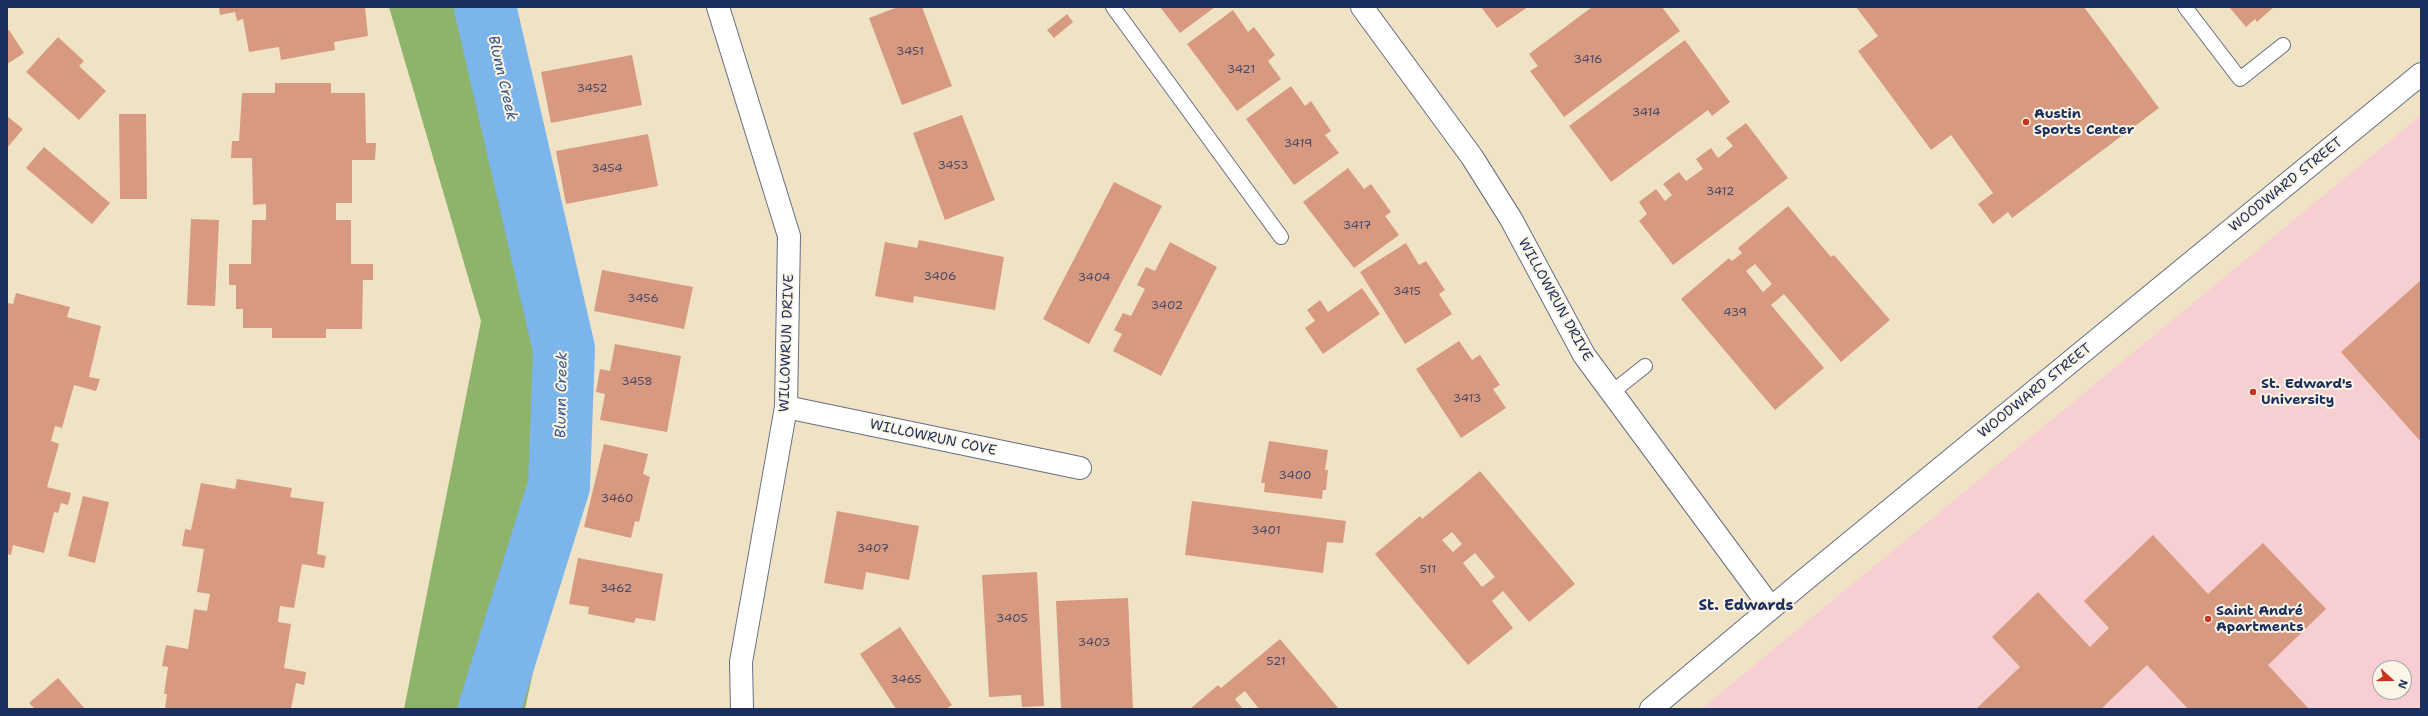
<!DOCTYPE html>
<html>
<head>
<meta charset="utf-8">
<style>
  body { margin:0 }
  #map { position:relative; width:2428px; height:716px; overflow:hidden; background:#f0e3c5; font-family:"Shantell Sans",sans-serif }
  canvas { display:block }
  .frame { position:absolute; inset:0; border:8px solid #1b2f5e; pointer-events:none }
  .north { position:absolute; left:2372px; top:660px; width:40px; height:40px; box-sizing:border-box; background:#fcf5e5; border:1px solid #a2a6af; border-radius:50%; rotate:111deg; font-size:11px; font-weight:700; line-height:16px; text-align:center; color:#1b2f5e }
  .north::after { content:''; display:block; margin:auto; width:14px; height:18px; background:#c8321e; clip-path:polygon(50% 0,100% 100%,50% 72%,0 100%) }
</style>
</head>
<body>
<div id="map">
<canvas width="2428" height="716"></canvas>
<div class="frame"></div>
<div class="north">N</div>
</div>
<script>
const c = document.querySelector('canvas').getContext('2d');
c.lineJoin = 'round';
function fill(path, color) {
  c.fillStyle = color;
  c.fill(path, 'evenodd');
}
function trace(path, color, width, dash) {
  c.strokeStyle = color;
  c.lineWidth = width;
  c.lineCap = dash ? 'butt' : 'round';
  c.setLineDash(dash || []);
  c.stroke(path);
}
function drawText(font, color, halo, rows, align = 'center') {
  c.font = font + ' "Shantell Sans",sans-serif';
  c.lineWidth = 4;
  c.setLineDash([]);
  c.textBaseline = 'middle';
  c.strokeStyle = halo;
  c.fillStyle = color;
  for (const [text, x, y, turn = 0] of rows) {
    c.save();
    c.translate(x, y);
    c.rotate((+turn || 0) * Math.PI / 180);
    c.textAlign = isNaN(turn) ? turn : align;
    if (halo) c.strokeText(text, 0, 0);
    c.fillText(text, 0, 0);
    c.restore();
  }
}
fill(new Path2D(`
  M2421,115V709H1701ZM2380,668H2404V692H2380Z`), '#f7cfd2');
fill(new Path2D(`
  M389,7H505L571,319L574,383L572,492L525,709H404L481,321Z`), '#8db46a');
trace(new Path2D(`
  M485,7L564,349L559,486L489,709`), '#7cb4ec', 62);
fill(new Path2D(`
  M219,7H365L368,36L334,42L335,50L281,60L279,47L249,52L243,19L237,21L235,12L220,15Z
  M898,7H922L952,86L902,105L869,18Z
  M1160,7H1215L1180,33Z
  M1481,7H1528L1497,28Z
  M1592,7H1662L1680,31L1564,117L1530,71L1538,66L1529,54Z
  M1856,7H2084L2159,108L2012,218L2008,212L1993,224L1978,204L1993,193L1951,135L1931,150L1858,51L1878,36Z
  M2229,7H2274L2257,22L2255,19L2246,27Z
  M1233,10L1248,32L1254,27L1275,55L1268,61L1281,79L1237,111L1187,44Z
  M1067,14L1073,22L1054,38L1047,30Z
  M9,30L24,53L7,64V31Z
  M58,37L84,61L79,66L106,91L79,120L26,72Z
  M1685,40L1730,102L1712,116L1708,110L1611,182L1569,126Z
  M632,55L642,105L551,123L541,72Z
  M275,83H331V93H365L366,143H376L375,160H352V203H336V220H351V264H373V280H363L362,329H326V338H272V328H243V309H236V285H229V264H251L252,220H266V204L253,205L252,158H231L232,141H239L242,93H275Z
  M1291,86L1305,106L1311,101L1331,131L1325,135L1339,153L1294,185L1246,119Z
  M119,114H146L147,199H120Z
  M962,115L995,200L945,220L913,133Z
  M7,116L23,129L7,148Z
  M1746,123L1788,178L1673,265L1639,221L1647,214L1639,202L1656,189L1665,201L1672,195L1663,184L1679,172L1686,181L1703,169L1696,159L1711,148L1718,158L1733,146L1726,138Z
  M648,134L658,186L566,204L556,151Z
  M44,147L110,203L92,224L26,168Z
  M1348,168L1364,189L1371,184L1391,212L1385,216L1399,235L1354,268L1303,202Z
  M1114,182L1162,206L1089,344L1043,319Z
  M1788,206L1831,257L1834,255L1890,320L1841,362L1784,294L1771,305L1824,368L1775,410L1681,299L1729,258L1732,261L1742,253L1738,248ZM1755,264L1772,284L1763,292L1746,271Z
  M191,219L219,220L215,306L187,305Z
  M919,240L1004,257L995,310L914,296L913,303L875,296L885,242L917,248Z
  M1170,242L1217,267L1161,376L1113,351L1122,334L1114,330L1123,313L1131,316L1145,289L1137,285L1146,267L1155,271Z
  M1406,243L1419,265L1426,261L1445,290L1439,294L1452,314L1405,344L1360,272Z
  M602,270L693,287L684,329L594,311Z
  M2421,280V442L2341,352Z
  M1362,288L1380,314L1323,354L1305,328L1315,321L1307,310L1320,300L1328,312Z
  M16,293L70,307L67,317L101,326L89,377L100,379L96,391L74,385L62,428L55,426L51,441L59,444L47,487L71,493L68,505L61,503L58,513L54,512L44,553L13,545L11,555L7,554V303L13,304Z
  M1459,341L1472,360L1480,355L1500,385L1493,389L1506,408L1461,438L1416,369Z
  M615,344L681,356L667,432L600,420L605,394L596,392L600,369L610,371Z
  M1269,441L1328,450L1325,470H1328L1326,490H1323L1322,499L1264,492L1265,483H1261Z
  M604,444L648,454L643,474L650,477L639,522L635,521L631,538L584,527Z
  M1480,471L1575,584L1529,622L1503,591L1492,601L1513,628L1468,665L1375,554L1420,516L1422,519ZM1452,532L1462,544L1453,552L1442,540ZM1475,553L1495,577L1482,587L1463,563Z
  M237,479L292,488L290,497L324,502L317,554L326,556L324,568L302,564L294,608L280,606L278,622L291,624L284,668L306,672L304,685L296,683L291,709H165L167,694H164L168,667L162,666L166,645L188,649L194,609L207,611L210,594L197,592L204,549L182,546L185,529L191,530L201,483L235,489Z
  M83,496L109,502L95,563L68,556Z
  M1192,501L1346,521L1343,543L1327,542L1323,573L1185,555Z
  M837,511L919,526L909,580L866,572L863,590L824,583Z
  M2153,535L2208,594L2263,543L2326,609L2268,665L2309,709H2188L2147,665L2101,709H1976L2020,667L1992,637L2038,592L2090,647L2109,628L2084,601Z
  M578,558L663,574L655,621L636,618L634,623L588,614L589,607L569,604Z
  M1037,572L1044,706L1022,707L1021,695L989,697L982,575Z
  M1128,598L1133,709H1061L1056,601Z
  M900,627L952,705L946,709H896L860,654Z
  M1280,639L1339,709H1259L1245,691L1235,699L1243,709H1190L1218,685L1221,688Z
  M58,678L85,709H35L29,703Z`), '#d79a80');
const service = new Path2D(`
  M1113,7L1281,237
  M2185,7L2240,79L2283,45
  M1611,393L1645,366`);
const minor = new Path2D(`
  M718,7L789,236L786,407L741,662L742,709
  M1362,7L1472,157L1511,219L1584,355L1771,608
  M786,407L1080,468`);
const tertiary = new Path2D(`
  M1651,709L1801,583L2421,74`);
trace(service, '#666e82', 16);
trace(minor, '#666e82', 24);
trace(tertiary, '#666e82', 24);
trace(service, '#fff', 14);
trace(minor, '#fff', 22);
trace(tertiary, '#fff', 22);
for (const [x, y, r, color] of [
  [2026,122,4,"#c8321e"],
  [2253,392,4,"#c8321e"],
  [2208,619,4,"#c8321e"]
]) {
  const dot = new Path2D();
  dot.arc(x, y, r, 0, 2 * Math.PI);
  c.fillStyle = color;
  c.fill(dot);
  trace(dot, '#fcf5e5', 1.5);
}
drawText('12px', '#4a4a66', null, [
  ["3451",910,52],
  ["3416",1588,60],
  ["3421",1241,70],
  ["3452",592,89],
  ["3414",1646,113],
  ["3419",1298,144],
  ["3453",953,166],
  ["3454",607,169],
  ["3412",1720,192],
  ["3417",1357,226],
  ["3406",940,277],
  ["3404",1094,278],
  ["3415",1407,292],
  ["3456",643,299],
  ["3402",1167,306],
  ["439",1735,313],
  ["3458",637,382],
  ["3413",1467,399],
  ["3400",1295,476],
  ["3460",617,499],
  ["3401",1266,531],
  ["3407",873,549],
  ["511",1428,570],
  ["3462",616,589],
  ["3405",1012,619],
  ["3403",1094,643],
  ["521",1276,662],
  ["3465",906,680]
]);
drawText('bold 14px', '#1b2f5e', '#fcf5e5', [
  ["Austin",2034,114],
  ["Sports Center",2034,130],
  ["St. Edward's",2261,384],
  ["University",2261,400],
  ["Saint André",2216,611],
  ["Apartments",2216,627]
], 'left');
drawText('14px', '#1b2f5e', '#fcf5e5', [
  ["WOODWARD STREET",2286,185,-39],
  ["WILLOWRUN DRIVE",1555,300,61],
  ["WILLOWRUN DRIVE",787,343,-88],
  ["WOODWARD STREET",2035,391,-39],
  ["WILLOWRUN COVE",933,438,12]
]);
drawText('italic 15px', '#385789', '#fcf5e5', [
  ["Blunn Creek",502,78,77],
  ["Blunn Creek",562,395,-89]
]);
drawText('bold 15px', '#1b2f5e', '#fcf5e5', [
  ["St. Edwards",1746,606]
]);
</script>
</body>
</html>
